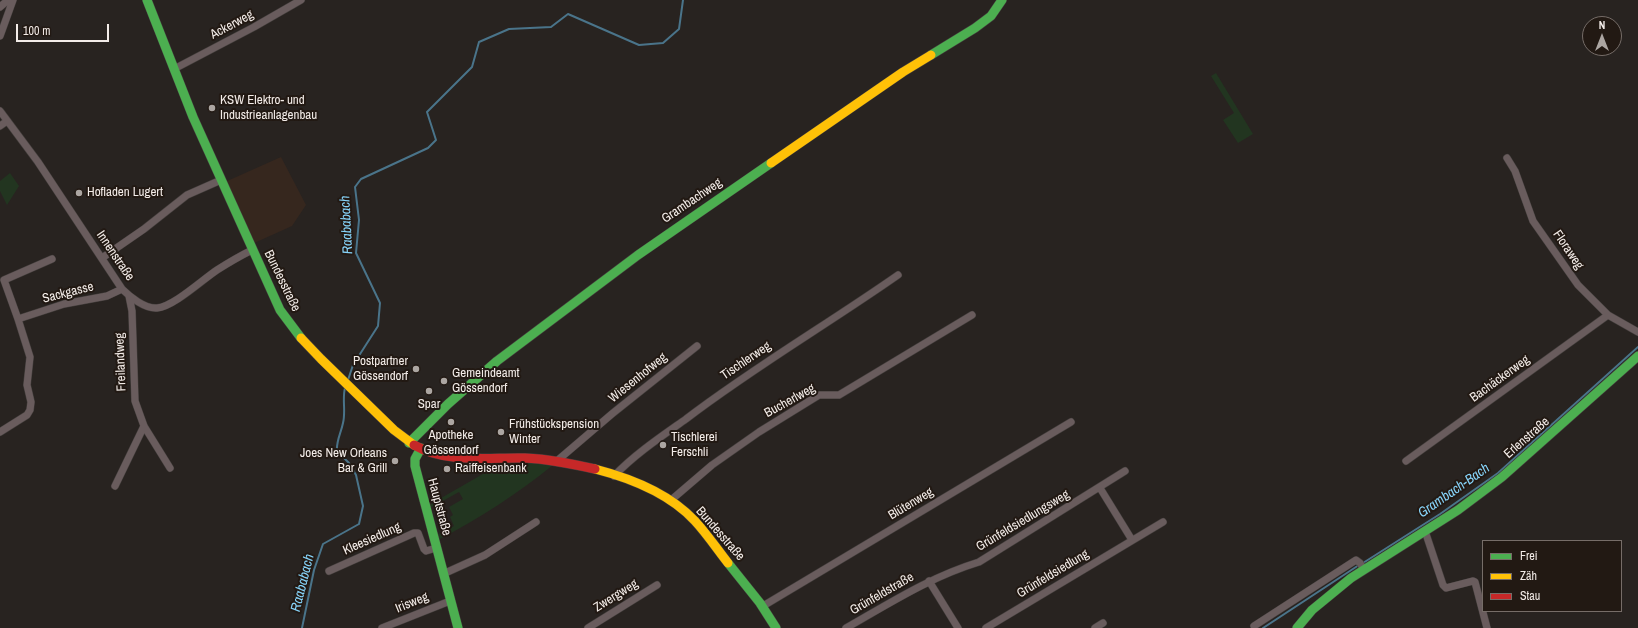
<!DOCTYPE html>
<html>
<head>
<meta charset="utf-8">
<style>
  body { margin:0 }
  #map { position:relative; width:1638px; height:628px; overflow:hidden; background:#282320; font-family:"Archivo Narrow",sans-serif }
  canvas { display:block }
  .legend { position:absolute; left:1482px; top:540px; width:140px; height:72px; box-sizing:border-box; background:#221913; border:1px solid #766d68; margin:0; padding:5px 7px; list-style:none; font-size:12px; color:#f3ece8 }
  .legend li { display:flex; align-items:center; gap:8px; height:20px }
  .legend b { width:20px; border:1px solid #766d68 }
  .north { position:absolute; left:1582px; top:16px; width:40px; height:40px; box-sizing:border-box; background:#221913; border:1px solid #766d68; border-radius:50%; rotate:0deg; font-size:11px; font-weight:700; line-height:16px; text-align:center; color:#f3ece8 }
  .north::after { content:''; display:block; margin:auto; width:14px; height:18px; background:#aca6a2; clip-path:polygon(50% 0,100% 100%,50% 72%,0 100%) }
  .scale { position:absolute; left:16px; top:24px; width:93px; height:18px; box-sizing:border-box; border:2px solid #f3ece8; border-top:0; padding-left:5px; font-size:12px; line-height:14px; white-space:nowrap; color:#f3ece8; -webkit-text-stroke:3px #221913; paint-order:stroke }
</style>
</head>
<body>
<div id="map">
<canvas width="1638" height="628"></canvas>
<ul class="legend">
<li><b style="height:5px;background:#4caf50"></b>Frei</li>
<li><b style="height:5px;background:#ffc107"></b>Zäh</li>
<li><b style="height:5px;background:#c62828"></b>Stau</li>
</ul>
<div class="north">N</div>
<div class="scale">100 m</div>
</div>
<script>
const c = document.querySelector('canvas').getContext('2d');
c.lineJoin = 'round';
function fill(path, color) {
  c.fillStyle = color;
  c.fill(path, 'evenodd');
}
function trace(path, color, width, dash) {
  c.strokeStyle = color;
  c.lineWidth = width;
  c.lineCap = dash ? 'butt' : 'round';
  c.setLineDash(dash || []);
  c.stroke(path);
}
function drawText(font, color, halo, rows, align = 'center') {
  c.font = font + ' "Archivo Narrow",sans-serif';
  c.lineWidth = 4;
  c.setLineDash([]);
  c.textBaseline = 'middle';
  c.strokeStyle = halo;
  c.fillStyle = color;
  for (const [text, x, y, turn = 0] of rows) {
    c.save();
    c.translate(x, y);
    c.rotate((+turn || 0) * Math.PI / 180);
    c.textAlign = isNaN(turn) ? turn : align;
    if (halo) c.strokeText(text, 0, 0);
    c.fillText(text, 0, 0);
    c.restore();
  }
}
fill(new Path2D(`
  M281,157L306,205L292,226L252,244L225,182Z`), '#36271e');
fill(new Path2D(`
  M1216,73L1253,134L1238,143L1223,120L1234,113L1211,76Z
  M10,173L19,186L7,205L0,191V181Z
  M536,462L553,465C516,495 480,518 438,540L436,535L454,526L450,517L453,515L449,507L463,499L459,492L430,508L429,505L495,467V463Z`), '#223520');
trace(new Path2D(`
  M348,380L353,365L378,326L380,303L356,253L359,220L355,187L361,179L428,148L436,140L427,112L472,67L479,42L509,29L551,27L568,14L639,45L663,43L679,29L683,0
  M1363,563L1440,514L1498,473L1638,347
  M302,628L314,570L323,544L359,524L363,506L356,475L349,463L337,451C336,441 341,433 343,423C346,411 342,399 345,388
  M1263,628L1359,565`), '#4a748a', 2);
const street = new Path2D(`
  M0,7L8,0
  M0,36L13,0
  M174,69L254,27L301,0
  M0,111L38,162L122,289C130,297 145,309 157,308C173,307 202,280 217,270C228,263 240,256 252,250
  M0,126L7,121
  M1507,158L1515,171L1533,221L1578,285L1608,315L1638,332
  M102,258L144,229L187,195L221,180
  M129,296L132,311L135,401L144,426L170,468
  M18,319L4,280L52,259
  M0,432L27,415L30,410L31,402L27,385L30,357L18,319L64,304L107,296L122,289
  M558,460L613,413L697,346
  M1406,461L1608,315
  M614,476C635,454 662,436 686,419C754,367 828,324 898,275
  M115,486L144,426
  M1100,488L1132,540
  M670,501L712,465L759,432L819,395H839L972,315
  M1425,531L1443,585L1446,588L1473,581L1475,582L1487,628
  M329,571L414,533H418L424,549L426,551L436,548
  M443,574L485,555L536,522
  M929,581L958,628
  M763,606L1071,422
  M1254,626L1356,560L1360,563L1364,570
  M382,628L450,601
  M588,628L657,585
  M846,628C890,603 930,577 979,562L1125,471
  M986,628L1163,522
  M1095,628L1103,623`);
const fast = new Path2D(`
  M147,0L193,117L280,310L301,338
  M931,55L975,28L991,16L1002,0
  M409,443L448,404L497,361L638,255L771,163
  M421,448L415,459V466L458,628
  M728,563L760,603L776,628
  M1297,628L1312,610L1351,578L1458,510L1502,477L1638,356`);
const slow = new Path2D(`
  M771,163L903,72L931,55
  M301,338L321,359L394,430L414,445
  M595,469C630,478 670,494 695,521C707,534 717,549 728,563`);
const jam = new Path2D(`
  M414,445C447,464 489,457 525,458C549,459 572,464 595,469`);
trace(street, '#443f3d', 8);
trace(fast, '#443f3d', 10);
trace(slow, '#443f3d', 10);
trace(jam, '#443f3d', 10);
trace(street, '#695c5d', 7);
trace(fast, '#4caf50', 9);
trace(slow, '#ffc107', 9);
trace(jam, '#c62828', 9);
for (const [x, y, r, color] of [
  [212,108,4,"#aca6a2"],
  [79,193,4,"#aca6a2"],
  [416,369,4,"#aca6a2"],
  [444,381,4,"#aca6a2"],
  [429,391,4,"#aca6a2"],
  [451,422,4,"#aca6a2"],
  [501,432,4,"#aca6a2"],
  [663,445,4,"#aca6a2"],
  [395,461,4,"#aca6a2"],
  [447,469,4,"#aca6a2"]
]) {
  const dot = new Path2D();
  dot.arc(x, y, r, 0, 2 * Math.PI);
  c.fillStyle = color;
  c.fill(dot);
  trace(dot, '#221913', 1.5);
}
drawText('13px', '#f3ece8', '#221913', [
  ["Ackerweg",232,25,-28],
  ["Grambachweg",692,201,-34],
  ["Floraweg",1568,250,56],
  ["Innenstraße",115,256,56],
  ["Bundesstraße",282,281,64],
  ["Sackgasse",68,293,-14],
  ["Tischlerweg",746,361,-34],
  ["Freilandweg",121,362,-92],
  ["Wiesenhofweg",638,378,-39],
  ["Bachäckerweg",1500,379,-36],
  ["Bucherlweg",790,401,-29],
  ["Erlenstraße",1527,438,-41],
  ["Blütenweg",911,504,-31],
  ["Hauptstraße",439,507,75],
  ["Grünfeldsiedlungsweg",1023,521,-31],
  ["Bundesstraße",720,534,49],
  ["Kleesiedlung",372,539,-24],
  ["Grünfeldsiedlung",1053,574,-31],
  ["Grünfeldstraße",882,594,-30],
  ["Zwergweg",616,596,-32],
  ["Irisweg",412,603,-22]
]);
drawText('13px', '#f3ece8', '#221913', [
  ["KSW Elektro- und",220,101],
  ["Industrieanlagenbau",220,116],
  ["Hofladen Lugert",87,193],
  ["Postpartner",408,362,"right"],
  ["Gössendorf",408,377,"right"],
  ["Gemeindeamt",452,374],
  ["Gössendorf",452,389],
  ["Spar",429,405,"center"],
  ["Frühstückspension",509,425],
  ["Winter",509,440],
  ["Apotheke",451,436,"center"],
  ["Gössendorf",451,451,"center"],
  ["Tischlerei",671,438],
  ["Ferschli",671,453],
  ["Joes New Orleans",387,454,"right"],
  ["Bar & Grill",387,469,"right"],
  ["Raiffeisenbank",455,469]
], 'left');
drawText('italic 14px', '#87d4fa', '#221913', [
  ["Raababach",347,225,-93],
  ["Grambach-Bach",1454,491,-35],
  ["Raababach",303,583,-76]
]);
</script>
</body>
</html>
